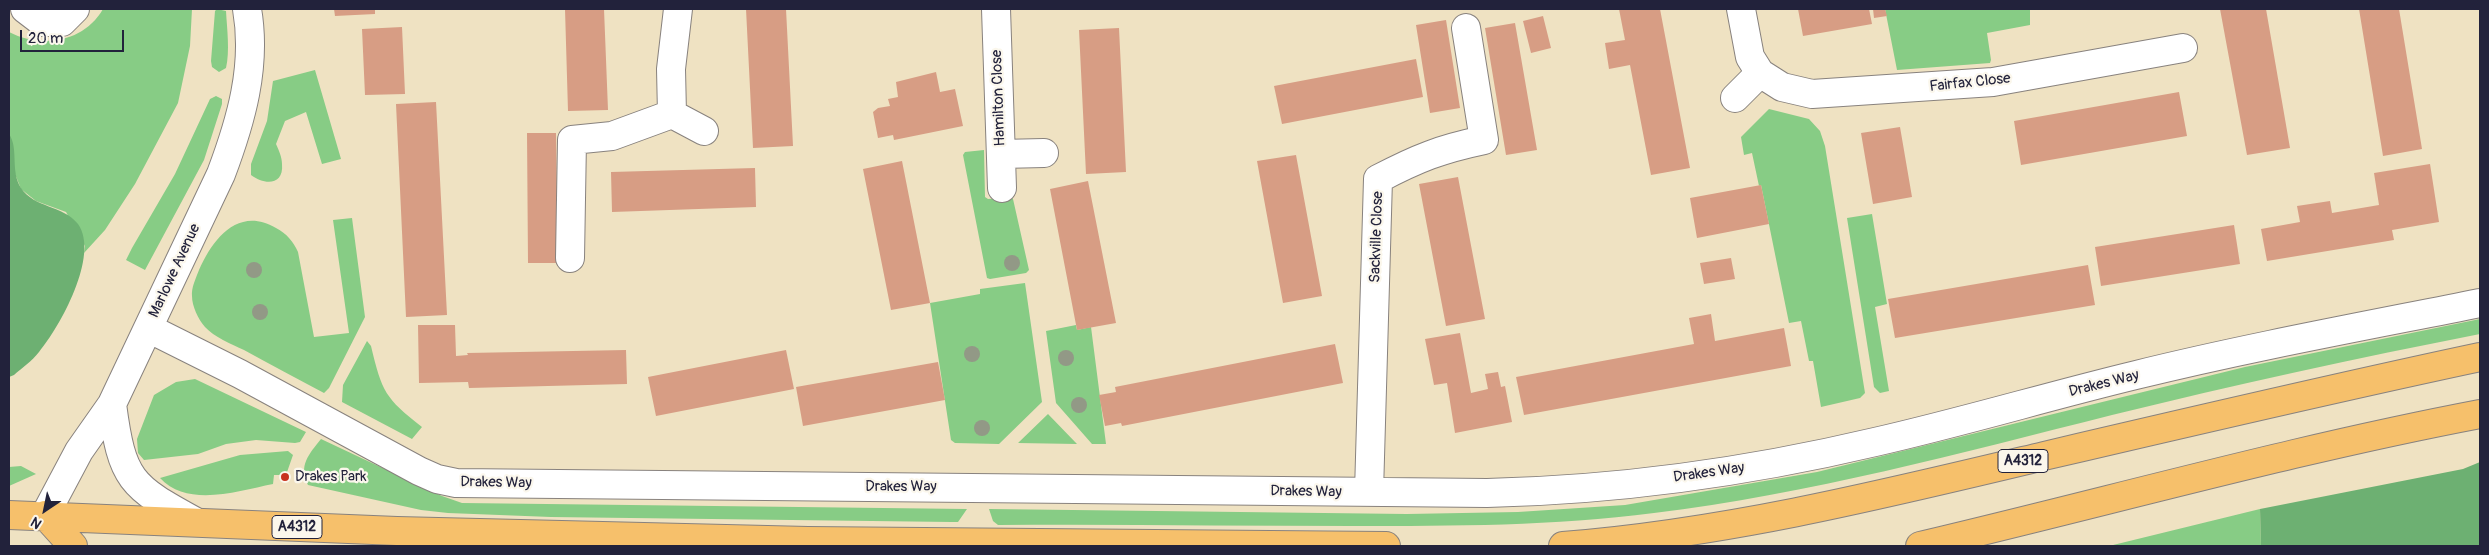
<!DOCTYPE html>
<html>
<head>
<meta charset="utf-8">
<style>
  body { margin:0 }
  #map { position:relative; width:2489px; height:555px; overflow:hidden; background:#efe2c2; font-family:Pangolin,sans-serif }
  canvas { display:block }
  .frame { position:absolute; inset:0; border:10px solid #22223b; pointer-events:none }
  .north { position:absolute; left:20px; top:485px; width:50px; height:50px; -webkit-text-stroke:4px #fbf7ec; paint-order:stroke; rotate:214deg; font-size:14px; font-weight:700; line-height:20px; text-align:center; color:#22223b }
  .north::after { content:''; display:block; margin:auto; width:18px; height:22px; background:#22223b; clip-path:polygon(50% 0,100% 100%,50% 72%,0 100%) }
  .scale { position:absolute; left:20px; top:30px; width:104px; height:22px; box-sizing:border-box; border:2px solid #22223b; border-top:0; padding-left:6px; font-size:15px; line-height:18px; white-space:nowrap; color:#22223b; -webkit-text-stroke:4px #fbf7ec; paint-order:stroke }
</style>
</head>
<body>
<div id="map">
<canvas width="2489" height="555"></canvas>
<div class="frame"></div>
<div class="north">N</div>
<div class="scale">20 m</div>
</div>
<script>
const c = document.querySelector('canvas').getContext('2d');
c.lineJoin = 'round';
function fill(path, color) {
  c.fillStyle = color;
  c.fill(path, 'evenodd');
}
function trace(path, color, width, dash) {
  c.strokeStyle = color;
  c.lineWidth = width;
  c.lineCap = dash ? 'butt' : 'round';
  c.setLineDash(dash || []);
  c.stroke(path);
}
function drawText(font, color, halo, rows, align = 'center') {
  c.font = font + ' Pangolin,sans-serif';
  c.lineWidth = 4.5;
  c.setLineDash([]);
  c.textBaseline = 'middle';
  c.strokeStyle = halo;
  c.fillStyle = color;
  for (const [text, x, y, turn = 0] of rows) {
    c.save();
    c.translate(x, y);
    c.rotate((+turn || 0) * Math.PI / 180);
    c.textAlign = isNaN(turn) ? turn : align;
    if (halo) c.strokeText(text, 0, 0);
    c.fillText(text, 0, 0);
    c.restore();
  }
}
fill(new Path2D(`
  M103,9H192L190,46L178,103L135,184L105,230L84,253L85,246L66,212L36,201L21,189L13,169L14,152L9,134V32C42,49 84,42 103,9Z
  M217,9L226,11C227,29 230,51 226,68L219,72L212,67L211,61L215,11Z
  M1885,9H2030V25L1987,33L1991,60L1990,63L1897,70Z
  M315,70L341,159L322,164L306,112L285,121L276,144C279,151 282,157 282,164C284,186 264,185 251,175V164L267,121L273,81Z
  M216,96L222,99V104L204,160L145,270L126,260L132,248L175,174L210,99Z
  M1769,109L1809,119L1820,131L1825,146L1865,393L1860,398L1821,407L1813,361H1809L1801,321L1789,323L1761,185L1759,186L1752,153L1744,155L1741,137Z
  M984,150L985,197L988,199L1011,197L1013,199L1029,270L1026,273L990,279L987,278L963,155L965,152Z
  M1872,214L1887,304L1875,307L1889,391L1880,393L1874,387L1847,218Z
  M352,218L365,317L329,388L324,393C297,379 270,364 244,350C231,344 214,337 205,327C198,319 192,306 192,296C191,288 196,278 199,270C213,239 238,206 276,228C287,234 293,241 298,252L314,337L349,333L333,220Z
  M1025,283L1042,402L999,444L955,443L951,440L930,303L980,294V289Z
  M2480,319V334C2357,358 2234,385 2112,415C1961,453 1809,494 1654,513C1554,526 1454,526 1353,526C1235,526 1116,524 998,525L993,521L989,509L1407,514L1518,512L1625,505L1817,472L2245,367Z
  M1076,325L1077,330L1091,327L1106,444H1092L1056,403L1046,331Z
  M367,341L371,346C382,392 385,398 422,427L412,439L342,402L343,385Z
  M195,379L306,432L300,442L295,443L256,440L226,444L198,454L144,460L138,453L137,439L154,395L176,382Z
  M1048,414L1077,444L1018,443Z
  M321,439L442,496L462,503L967,509L958,522H952L551,517L448,513L421,510L308,485C298,466 309,454 321,439Z
  M288,451L293,455L286,475H274L273,484C238,491 188,508 160,478L240,455Z
  M21,466L36,474L9,486V467Z
  M2260,509L2261,546H2109Z`), '#87cc85');
fill(new Path2D(`
  M9,134C19,148 10,171 21,188C34,208 63,205 78,224C100,255 60,327 39,352C32,361 22,368 14,375L9,377Z
  M2480,462V546H2261L2260,509L2463,469Z`), '#6db072');
fill(new Path2D(`
  M334,9H375V14L335,16Z
  M565,9H604L608,110L568,111Z
  M746,9H786L793,146L753,148Z
  M1619,9H1660L1690,168L1651,175L1630,65L1609,69L1605,43L1625,40Z
  M1798,9H1869L1872,24L1803,36Z
  M1873,9H1885L1887,16L1874,18Z
  M2220,9H2266L2290,148L2247,155Z
  M2359,9H2399L2422,149L2383,156Z
  M1543,16L1551,48L1531,53L1523,21Z
  M1446,20L1460,108L1430,113L1416,25Z
  M1515,23L1537,150L1506,155L1485,28Z
  M402,27L405,94L365,95L362,29Z
  M1119,28L1126,172L1086,174L1079,30Z
  M1416,59L1423,97L1282,124L1274,86Z
  M936,72L940,92L955,89L963,126L894,140L893,135L878,138L873,112L878,108L890,106L888,99L898,97L896,82Z
  M2179,92L2187,136L2021,165L2014,121Z
  M436,102L447,315L406,317L396,104Z
  M1900,127L1912,197L1873,204L1861,133Z
  M527,133H556L558,263H528Z
  M1296,155L1322,296L1283,303L1257,161Z
  M902,161L930,303L891,310L863,169Z
  M2430,164L2439,222L2392,230L2394,240L2267,261L2261,229L2300,222L2297,206L2330,201L2332,213L2379,205L2374,173Z
  M755,168L756,207L612,212L611,172Z
  M1458,177L1485,319L1446,326L1419,184Z
  M1088,181L1116,323L1077,330L1050,189Z
  M1761,185L1769,224L1697,238L1690,198Z
  M2234,225L2240,264L2101,286L2095,247Z
  M1731,258L1735,279L1704,284L1700,263Z
  M2088,265L2095,305L1895,338L1888,299Z
  M1711,314L1715,341L1784,328L1791,366L1524,415L1516,377L1694,344L1689,318Z
  M418,325H455L456,356L468,355L467,353L626,350L627,384L469,388L468,382L419,383Z
  M1460,333L1471,393L1488,389L1485,374L1498,372L1501,387L1505,386L1512,422L1455,433L1447,383L1434,385L1425,339Z
  M1335,344L1343,383L1122,426L1121,423L1105,426L1099,395L1116,392L1115,387Z
  M786,350L794,389L656,416L648,377Z
  M938,362L945,400L803,426L796,387Z`), '#d79d84');
const minor = new Path2D(`
  M25,9L42,22H62L75,9
  M678,9L671,69L672,114L704,131
  M996,9L1002,188
  M1741,9L1750,57L1760,73L1782,87L1812,94L1993,82L2183,48
  M1735,98L1760,73
  M1001,154L1044,153
  M570,258L572,140L612,136L672,114
  M148,328L240,374L419,471L437,479L456,483L1487,493C1618,490 1748,472 1875,442C1963,422 2049,396 2136,375C2250,347 2365,326 2480,303
  M112,404C122,480 130,486 196,522
  M1369,492L1378,179C1418,158 1441,149 1484,140L1466,28
  M45,515L79,451L112,404L221,174C241,121 257,66 247,9`);
const major = new Path2D(`
  M9,515L397,531L808,541L1386,546
  M45,515L73,546
  M1563,546C1727,533 1885,494 2044,456C2189,422 2334,388 2480,357
  M1920,546C2107,502 2291,450 2480,414`);
trace(minor, '#88827e', 30);
trace(major, '#88827e', 30);
trace(minor, '#fff', 28);
trace(major, '#f6c06b', 28);
c.fillStyle = '#929986';
for (const [x, y] of [
  [1012,263],
  [254,270],
  [260,312],
  [972,354],
  [1066,358],
  [1079,405],
  [982,428]
]) {
  c.beginPath();
  c.arc(x, y, 8, 0, 2 * Math.PI);
  c.fill();
}
for (const [x, y, r, color] of [
  [285,477,5,"#c8321e"]
]) {
  const dot = new Path2D();
  dot.arc(x, y, r, 0, 2 * Math.PI);
  c.fillStyle = color;
  c.fill(dot);
  trace(dot, '#fbf7ec', 2);
}
for (const [x, y, w] of [
  [2023,461,50],
  [297,527,50]
]) {
  const box = new Path2D();
  box.roundRect(x - w / 2, y - 11.5, w, 23, 4);
  c.fillStyle = '#fbf7ec';
  c.fill(box);
  trace(box, '#22223b', 1);
}
drawText('bold 14px', '#22223b', null, [
  ["A4312",2023,461],
  ["A4312",297,527]
]);
drawText('15px', '#22223b', '#fbf7ec', [
  ["Fairfax Close",1970,83,-6],
  ["Hamilton Close",999,98,-92],
  ["Sackville Close",1377,237,-88],
  ["Marlowe Avenue",175,271,-65],
  ["Drakes Way",2104,384,-14],
  ["Drakes Way",1709,473,-8],
  ["Drakes Way",496,483,1],
  ["Drakes Way",901,487],
  ["Drakes Way",1306,492,1]
]);
drawText('15px', '#22223b', '#fbf7ec', [
  ["Drakes Park",295,477]
], 'left');
</script>
</body>
</html>
